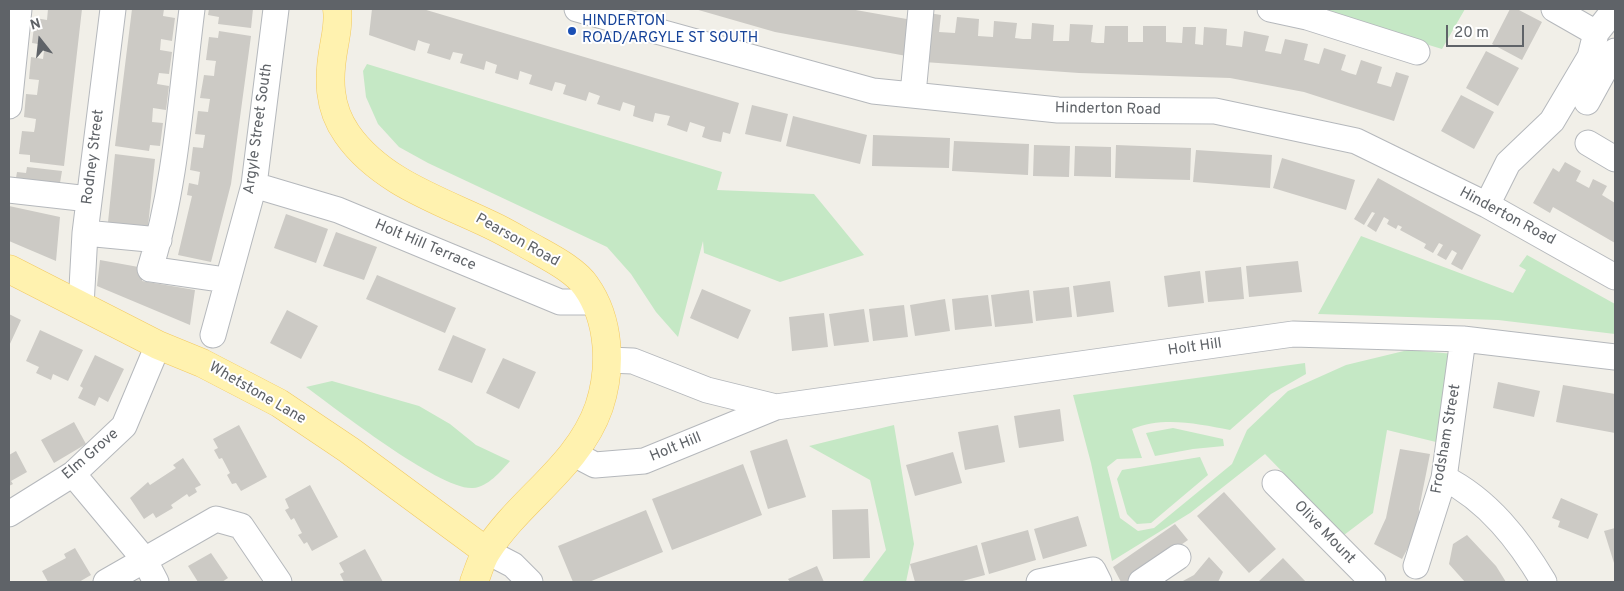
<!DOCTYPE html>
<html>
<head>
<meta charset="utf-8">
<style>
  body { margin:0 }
  #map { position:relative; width:1624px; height:591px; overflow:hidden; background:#f1efe8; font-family:Overpass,sans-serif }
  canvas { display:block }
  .frame { position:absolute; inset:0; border:10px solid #5f6368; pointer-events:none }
  .north { position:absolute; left:15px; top:15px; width:50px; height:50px; -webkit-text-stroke:4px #fff; paint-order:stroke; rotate:344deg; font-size:14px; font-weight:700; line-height:20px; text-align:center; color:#5f6368 }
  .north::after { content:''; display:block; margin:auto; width:18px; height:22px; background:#5f6368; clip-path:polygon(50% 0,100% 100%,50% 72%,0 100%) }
  .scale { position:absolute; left:1446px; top:25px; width:78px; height:22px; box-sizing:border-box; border:2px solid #5f6368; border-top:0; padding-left:6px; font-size:15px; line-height:18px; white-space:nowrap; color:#5f6368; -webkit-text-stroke:4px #fff; paint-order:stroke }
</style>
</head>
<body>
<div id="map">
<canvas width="1624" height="591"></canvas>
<div class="frame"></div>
<div class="north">N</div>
<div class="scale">20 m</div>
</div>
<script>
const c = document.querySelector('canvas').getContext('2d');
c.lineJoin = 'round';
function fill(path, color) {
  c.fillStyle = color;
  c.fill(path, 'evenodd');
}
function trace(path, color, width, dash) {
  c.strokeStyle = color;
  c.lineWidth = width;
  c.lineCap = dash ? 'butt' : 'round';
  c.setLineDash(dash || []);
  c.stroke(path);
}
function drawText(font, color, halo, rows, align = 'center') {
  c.font = font + ' Overpass,sans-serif';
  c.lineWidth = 4;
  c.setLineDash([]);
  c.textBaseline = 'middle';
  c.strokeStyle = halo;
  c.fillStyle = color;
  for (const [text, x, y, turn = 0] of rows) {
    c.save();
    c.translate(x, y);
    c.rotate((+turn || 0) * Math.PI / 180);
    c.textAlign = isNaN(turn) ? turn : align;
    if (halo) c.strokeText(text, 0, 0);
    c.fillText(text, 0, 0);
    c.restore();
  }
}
fill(new Path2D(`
  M1310,9H1465L1442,49Z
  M367,64L722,172L717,190L814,194L864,255L780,282L704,253L703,241L678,337L656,312L631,274L607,247L428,163L399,147L378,124L366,97L363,71Z
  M1361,236L1513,293L1526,270L1519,266L1527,255L1615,304V334L1498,320L1318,314Z
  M1408,350L1455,354L1440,443L1387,430L1373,513L1344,535L1265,454L1190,513L1112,561L1091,463L1073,395L1305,363L1306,374L1271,394L1230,430C1198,424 1164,416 1132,429L1142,458L1117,459L1107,467L1120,518L1138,531L1154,528L1232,464L1247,430L1288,391L1346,365Z
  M332,381L419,406L450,424L476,445L510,461C501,471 488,487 473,488C441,491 335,408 306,387Z
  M894,425L914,544L906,582H862L886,550L870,480L809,446Z
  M1173,428L1223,439L1224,446L1193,449L1155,456L1146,433Z
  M1200,457L1208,475L1151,523L1137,524L1127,514L1117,479L1122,470Z`), '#c5e8c5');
fill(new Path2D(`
  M48,9H82L64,166L30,162V155L19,154L22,131L34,132L35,127L36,119L24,117L26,94L37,95L39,80L29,79L31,57L43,59L44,51V45L32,43L35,18L47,20Z
  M132,9H164L163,16L175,18L172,41L161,39L160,50L172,52L169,74L159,73L157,84L169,86L166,110L153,108L152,122L163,123L160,146L150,145L149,151L115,146Z
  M209,9H253L251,28L218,24L219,17L208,15Z
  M372,9H423L739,103L730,134L723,132L721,142L711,140L702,137L705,127L690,122L687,132L667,125L670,116L655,113L653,122L642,119L633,116L635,106L623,102L620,111L597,104L600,96L589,92L586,101L563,94L566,85L560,83L555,82L552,91L529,84L532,75L520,71L518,80L495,73L497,65L486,61L484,70L460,63L463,54L453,52L450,60L427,53L430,44L423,42L418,40L415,51L369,35Z
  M695,9H850L918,21L912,57L775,32Z
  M1510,9H1517L1542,22L1522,60L1492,44Z
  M929,13L941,15L939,32L955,33L957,17L979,19L978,36L993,37L994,21L1017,23L1015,38L1023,39H1031L1032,23L1054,25L1053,41H1069L1070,24L1093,25L1091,42L1097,43H1104L1105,26H1128V42H1143V26H1166V42L1182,43L1183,27H1196L1195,44L1203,45L1204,27L1227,29L1226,45L1242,47L1244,31L1269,36L1265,51L1281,54L1285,39L1308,44L1304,60L1319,64L1324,48L1346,55L1341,70L1349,73L1356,75L1361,60L1382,67L1377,83L1391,87L1396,72L1409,76L1394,121L1304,92L1230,78L1079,73L924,62Z
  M219,31L251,36L231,184L211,262L178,255L192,196L187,195L189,183L198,185L200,172L190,170L193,147L203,148L205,135L195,134L198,111L208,112L210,99L200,98L204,75L214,76L215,67L216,61L206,60L209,37L218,38Z
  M1486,51L1519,68L1498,106L1466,88Z
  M1461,95L1494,112L1474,149L1441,131Z
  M752,105L788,114L781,142L745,134Z
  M793,116L867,135L860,164L786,146Z
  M873,135L950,138L949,168L872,166Z
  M954,141L1029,144L1028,175L952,171Z
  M1034,145L1070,146L1069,177L1033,176Z
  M1116,145L1191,148L1190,180L1115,178Z
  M1075,146L1111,147V177L1074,176Z
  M1196,150L1272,155L1270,188L1193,182Z
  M115,154L155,159L147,236L107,232Z
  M1282,158L1355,180L1346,210L1273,188Z
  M1565,162L1581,171L1576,181L1589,188L1593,179L1607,186L1602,195L1615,203V243L1553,207L1550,213L1533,203L1553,168L1559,172Z
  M27,167L62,171L59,189L15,184L17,172L26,173Z
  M1378,178L1481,235L1462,270L1451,264L1457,253L1452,250L1446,260L1437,255L1443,245L1439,243L1433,253L1424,248L1426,244L1400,230L1402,227L1398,225L1396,229L1387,224L1389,220L1384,217L1376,232L1367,226L1375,213L1372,212L1364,225L1354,219Z
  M9,206L60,217L56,261L9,241Z
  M286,214L328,229L316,263L274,248Z
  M336,232L377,247L364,280L323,266Z
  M100,260L144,268L142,281L195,290L190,325L97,286Z
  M1298,261L1302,292L1249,297L1246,266Z
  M1241,267L1244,299L1208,302L1205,271Z
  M1200,271L1204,303L1168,307L1164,276Z
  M377,275L456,308L445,333L366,299Z
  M1110,281L1114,312L1077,317L1073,286Z
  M1069,287L1072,317L1036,321L1033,291Z
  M702,289L751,310L738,339L690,318Z
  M1029,290L1033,323L995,327L991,295Z
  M988,295L992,326L955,330L952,299Z
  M945,299L950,331L915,336L910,305Z
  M904,305L908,337L873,341L869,309Z
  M864,309L869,342L834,346L829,314Z
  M287,310L318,326L301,359L270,343Z
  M824,313L828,347L792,351L789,317Z
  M9,314L21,320L9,346Z
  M40,330L83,350L68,381L53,374L51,380L36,373L39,367L26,361Z
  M453,335L486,349L472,383L438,370Z
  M95,355L124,369L108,402L99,397L95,406L78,398L83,388L80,386Z
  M503,358L536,372L519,409L486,393Z
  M1498,382L1540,391L1534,417L1493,408Z
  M1563,385L1615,394V433L1556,422Z
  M1060,409L1064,441L1019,448L1014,416Z
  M74,422L86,444L54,463L41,440Z
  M239,425L267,477L241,491L236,483L232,484L227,475L230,473L222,458L219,459L214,450L218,448L213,439Z
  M998,425L1005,462L965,470L958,432Z
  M787,439L806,497L768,509L750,451Z
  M1400,449L1430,454L1419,509V527L1402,559L1374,544L1386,518Z
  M16,451L27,472L11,481L13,484L9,486V455Z
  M953,452L962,483L915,496L906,465Z
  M183,458L201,485L195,488L197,492L189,497L187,494L171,505L173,508L156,518L153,513L144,519L130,498L148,482L150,485L176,468L173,465Z
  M743,464L762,515L672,550L652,499Z
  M310,485L338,537L312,551L307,542L304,544L298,535L302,533L294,518L291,520L285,510L289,508L285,499Z
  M1224,492L1276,549L1249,573L1197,516Z
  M1561,498L1598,514L1588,539L1558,527L1560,521L1552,518Z
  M868,509L870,558L833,559L832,510Z
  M646,510L663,552L589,582H573L558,546Z
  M1078,516L1087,546L1043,559L1034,529Z
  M1175,524L1188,540L1127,582H1121L1113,567Z
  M1615,528V563H1614L1604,531Z
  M1028,530L1036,560L989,574L981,543Z
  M1467,535L1496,566L1506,582H1465L1449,564L1453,544Z
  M977,545L985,575L959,582H915L910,564Z
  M75,548L91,575L79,582H48L42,571L66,558L64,554Z
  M365,549L383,582H344L340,574L344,572L339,563Z
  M211,553L228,578L222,582H198L188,566Z
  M1209,557L1223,572L1218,582H1181L1194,575Z
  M1283,558L1306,582H1258Z
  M817,566L824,582H790L788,579Z`), '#cccac5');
const minor = new Path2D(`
  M192,9C181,95 176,186 150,269L226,280
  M577,9L873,91L1058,110L1215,111L1356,141L1487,205L1615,277
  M1270,9L1307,17L1417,52
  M1554,9L1596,33
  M913,94L921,9
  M1587,102L1615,51
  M9,106L19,9
  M1588,143L1615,159
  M254,185L338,210L560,302H595
  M9,190L89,199
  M1487,205L1508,163L1552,121L1590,57L1596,33L1615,9
  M85,233L159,240
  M81,306L85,233L113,9
  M213,335L254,185L276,9
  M608,360L633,361L707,390L776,407
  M574,454L595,465L644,461L776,407L1293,334L1463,339L1615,357
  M73,474L144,559L156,582
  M1444,478C1488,500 1519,540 1544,582
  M1275,483L1373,582
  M9,514L73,474L124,426L158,345
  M486,551L513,565L530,582
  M1416,566L1444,478L1463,339
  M106,582L216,519L241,526L279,582
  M1039,582L1093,570L1099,582
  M1141,582L1178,557`);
const major = new Path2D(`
  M337,9C339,22 336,34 334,46C328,78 328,107 347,134C382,184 445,202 497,228C511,235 524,243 537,250C553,259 576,271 586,286C610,320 612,368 599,407C578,467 520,499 487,551C481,560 478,572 474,582
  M9,269L158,345L202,363L279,403L349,450L486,551`);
trace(minor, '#b5b8bc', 27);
trace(major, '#f2c960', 29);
trace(minor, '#fff', 25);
trace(major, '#fff2af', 28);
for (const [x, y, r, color] of [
  [572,31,5,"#1a4fb4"]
]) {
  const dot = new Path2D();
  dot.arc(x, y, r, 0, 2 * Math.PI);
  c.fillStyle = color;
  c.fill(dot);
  trace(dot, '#fff', 2);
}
drawText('15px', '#164399', '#fff', [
  ["HINDERTON",582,22],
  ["ROAD/ARGYLE ST SOUTH",582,39]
], 'left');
drawText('15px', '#5f6368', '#fff', [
  ["Hinderton Road",1108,110,1],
  ["Argyle Street South",259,129,-82],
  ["Rodney Street",94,157,-83],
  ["Hinderton Road",1507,217,28],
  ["Pearson Road",517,241,29],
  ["Holt Hill Terrace",425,246,23],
  ["Holt Hill",1195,348,-8],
  ["Whetstone Lane",257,394,30],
  ["Frodsham Street",1447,439,-80],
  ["Holt Hill",676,448,-22],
  ["Elm Grove",91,455,-41],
  ["Olive Mount",1324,533,46]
]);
</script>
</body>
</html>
